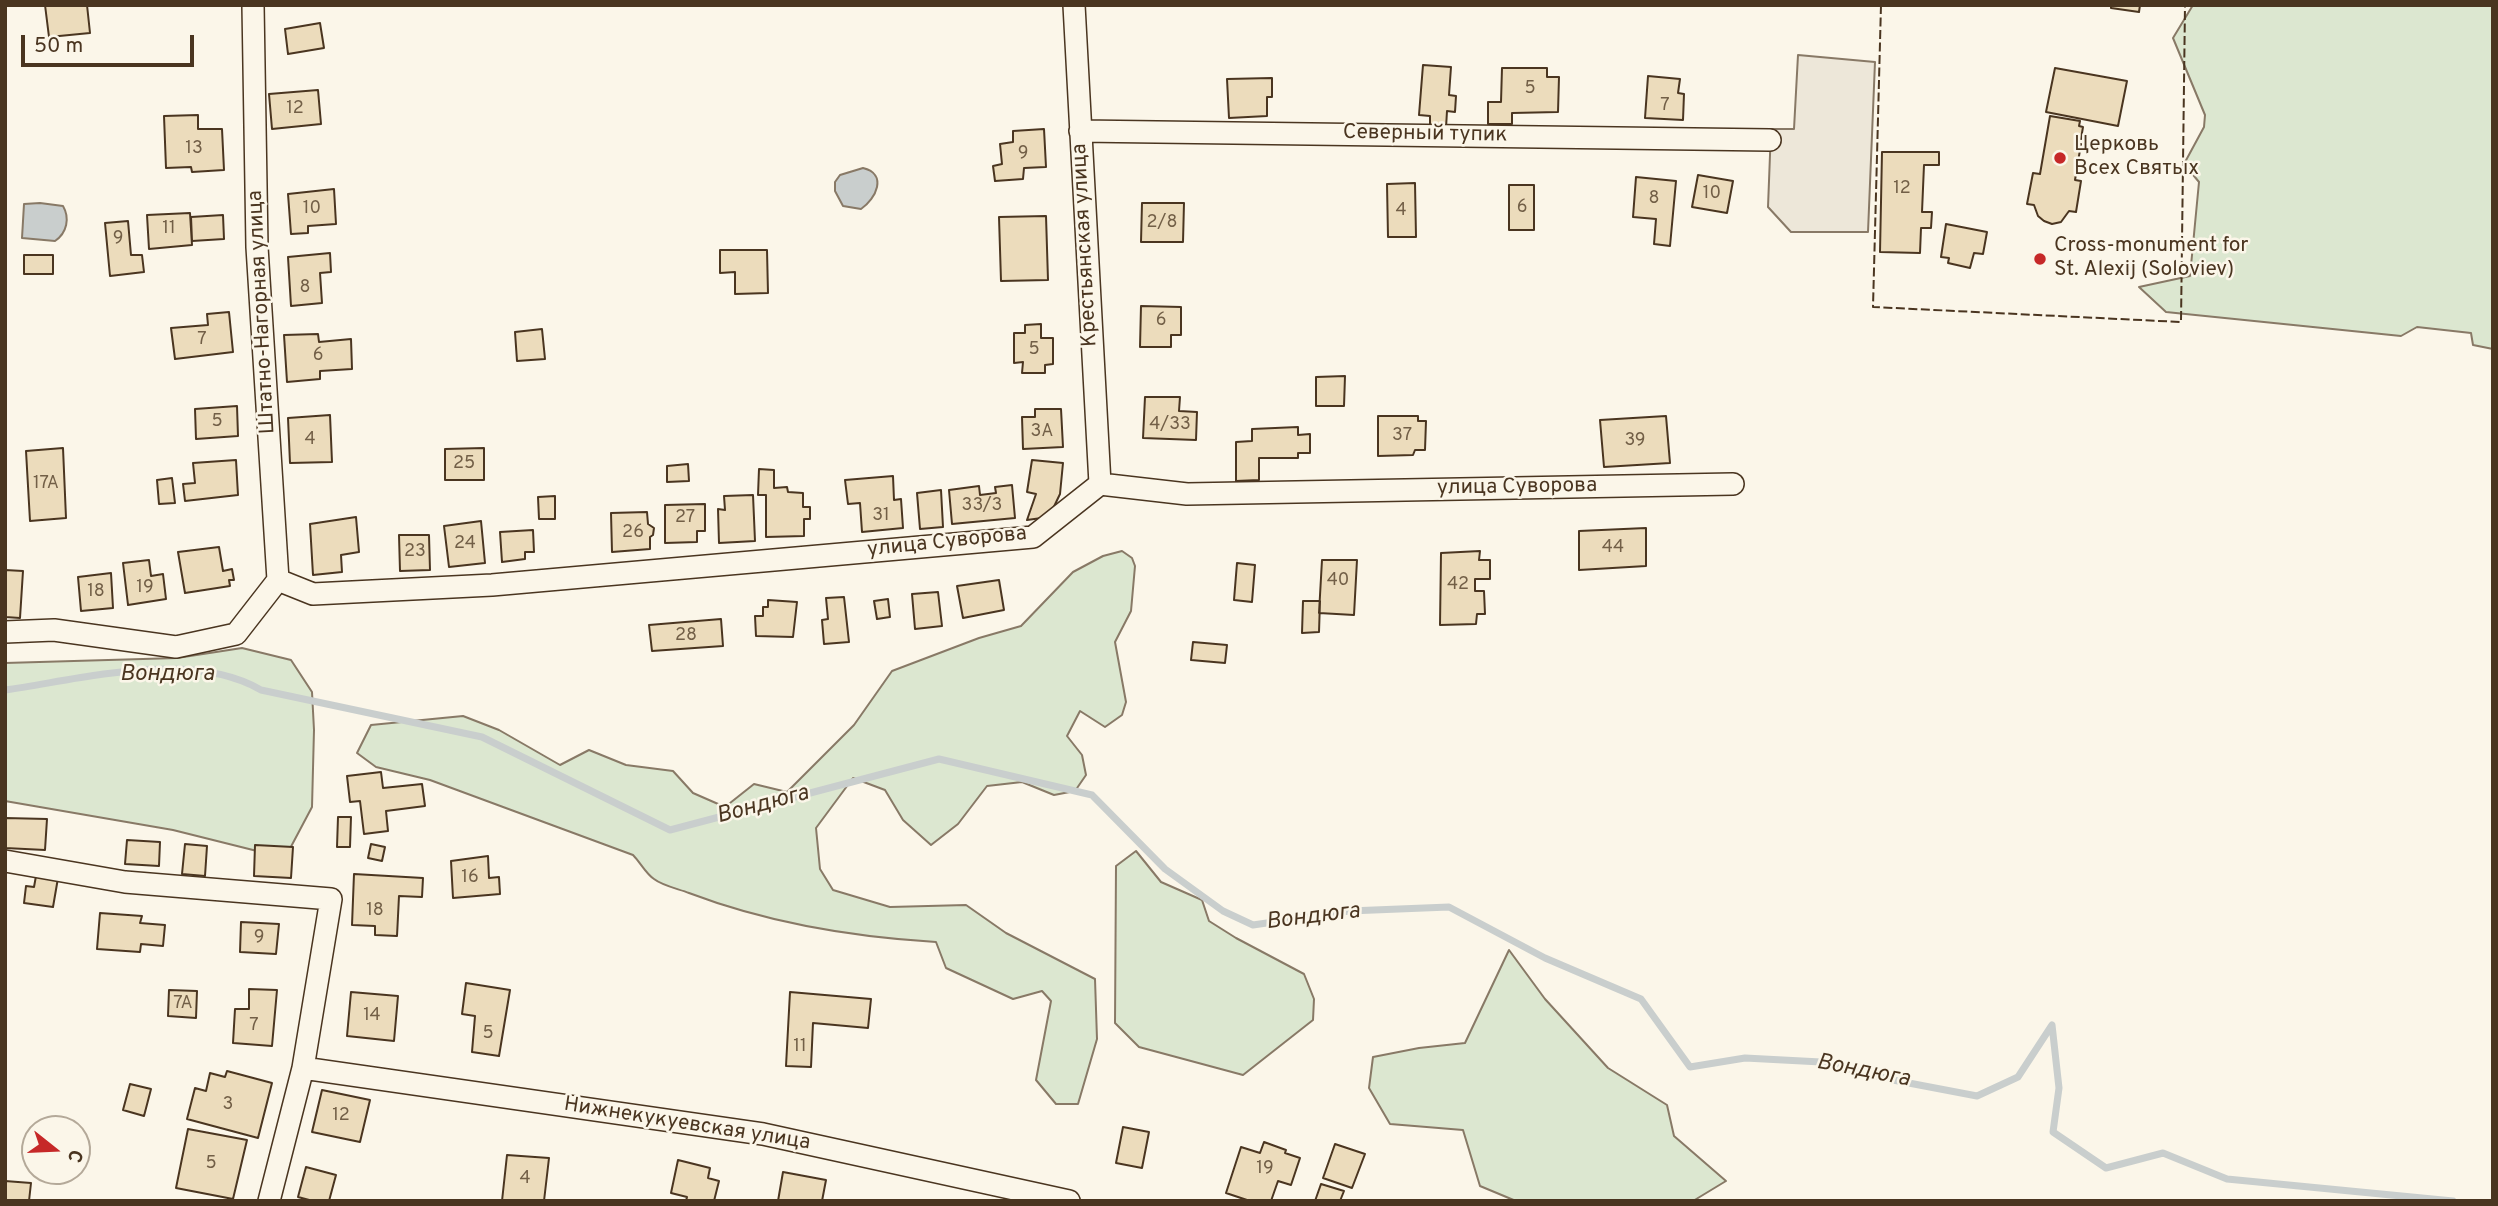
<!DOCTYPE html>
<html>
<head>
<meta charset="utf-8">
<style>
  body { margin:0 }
  #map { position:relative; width:2498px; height:1206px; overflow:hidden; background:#fbf6e9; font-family:Overpass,sans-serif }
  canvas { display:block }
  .frame { position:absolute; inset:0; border:7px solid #4a3520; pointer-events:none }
  .north { position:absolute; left:21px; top:1115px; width:70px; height:70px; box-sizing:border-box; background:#fbf6e9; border:2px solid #b4a999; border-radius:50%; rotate:108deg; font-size:19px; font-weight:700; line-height:28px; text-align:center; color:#4a3520 }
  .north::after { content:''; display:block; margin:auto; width:24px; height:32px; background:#c62828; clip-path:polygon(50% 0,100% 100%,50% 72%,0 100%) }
  .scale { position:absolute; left:21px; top:35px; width:173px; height:32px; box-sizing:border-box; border:4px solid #4a3520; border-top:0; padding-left:9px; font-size:21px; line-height:24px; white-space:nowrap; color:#4a3520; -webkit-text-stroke:5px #fbf6e9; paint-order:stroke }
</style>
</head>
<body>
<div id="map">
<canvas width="2498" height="1206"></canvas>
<div class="frame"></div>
<div class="north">С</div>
<div class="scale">50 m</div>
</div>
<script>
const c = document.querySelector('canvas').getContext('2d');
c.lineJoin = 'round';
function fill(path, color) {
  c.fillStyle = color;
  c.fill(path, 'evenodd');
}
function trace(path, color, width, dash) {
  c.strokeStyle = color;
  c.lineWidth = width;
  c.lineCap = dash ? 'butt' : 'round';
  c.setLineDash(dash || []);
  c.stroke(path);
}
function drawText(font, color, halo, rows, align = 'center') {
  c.font = font + ' Overpass,sans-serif';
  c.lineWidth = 5;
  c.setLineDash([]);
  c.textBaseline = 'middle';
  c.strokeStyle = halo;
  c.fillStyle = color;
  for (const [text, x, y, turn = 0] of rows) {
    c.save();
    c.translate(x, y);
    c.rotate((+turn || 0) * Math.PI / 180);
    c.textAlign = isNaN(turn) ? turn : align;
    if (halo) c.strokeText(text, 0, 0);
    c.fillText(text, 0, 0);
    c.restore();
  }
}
const green = new Path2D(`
  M2193,5H2493V349L2473,345L2471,333L2417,327L2401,336L2166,312L2139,287L2190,276L2199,182L2184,164L2204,127L2205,115L2173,38Z
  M1122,551L1132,558L1135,566L1131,611L1115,642L1126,702L1122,715L1105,727L1080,711L1067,736L1082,755L1086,775L1075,791L1054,795L1022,782L987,786L958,824L931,845L903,820L885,790L853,778L816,828L820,869L833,890L890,907L966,905L1006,933L1095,979L1097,1039L1078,1104H1056L1036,1080L1051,1001L1042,991L1013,999L946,968L936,942C852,937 768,923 689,893C679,889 663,886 654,879C646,874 640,862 633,855L430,780L376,767L357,753L371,725L463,716L499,730L560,765L589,750L626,765L673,771L693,793L725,807L754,784L787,792L854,725L892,671L979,638L1021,626L1073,572L1103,556Z
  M242,648L291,660L312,692L314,730L312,807L285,858L173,830L5,801V663L177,658Z
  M1136,851L1161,882L1202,900L1209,921L1236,938L1304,974L1314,999L1313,1020L1243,1075L1139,1047L1115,1023L1116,866Z
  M1509,950L1545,999L1608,1068L1667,1105L1674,1136L1726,1181L1693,1201H1516L1480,1186L1463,1130L1390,1124L1369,1088L1373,1057L1419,1048L1465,1043Z`);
fill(green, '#dce7d0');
trace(green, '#887966', 2);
const parking = new Path2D(`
  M1798,55L1875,62L1868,232H1791L1768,207L1771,129H1794Z`);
fill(parking, '#ede7d9');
trace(parking, '#887966', 2);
const water = new Path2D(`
  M863,168C888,174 876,199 861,209L843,206L835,191V182L840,175Z
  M40,203L63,206C70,218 67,233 55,241L22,238L24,204Z`);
fill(water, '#c9cecd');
trace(water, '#887966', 2);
trace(new Path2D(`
  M5,690C83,679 190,649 261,690L482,737L670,830L939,759L1092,795L1165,869L1223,911L1253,925L1349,911L1449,907L1545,958L1641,999L1690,1067L1745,1058L1821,1062L1893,1080L1977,1096L2018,1077L2052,1025L2059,1088L2053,1132L2106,1168L2163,1153L2227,1179L2453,1201`), '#c9cecd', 7);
const building = new Path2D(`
  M45,5H87L90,33L49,37Z
  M2111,5H2140L2139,12L2111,8Z
  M320,23L324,48L288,54L285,29Z
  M1423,65L1451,67L1449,95L1456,96L1455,112L1447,111L1446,128L1430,127V116L1419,115Z
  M1502,68H1547V77H1559L1558,112L1512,113V124H1488V102H1501Z
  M2055,68L2127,81L2118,126L2046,112Z
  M1648,76L1680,79L1678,93L1684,94L1683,120L1645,118Z
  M1272,78V97H1267V116L1229,118L1227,79Z
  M318,90L321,124L272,129L269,94Z
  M198,115V129H222L224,170L192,172L191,167L166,168L164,116Z
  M2050,116L2080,121L2079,126L2083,127L2081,139H2077L2076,144H2081L2075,180L2081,181L2076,212L2069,211L2061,222L2052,224L2044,221L2038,216L2034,205L2027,204L2033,173L2040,174Z
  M1044,129L1046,167L1024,168L1023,179L995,181L993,166L1002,164L1000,144L1013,142V131Z
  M1882,152H1939V165H1924L1922,212H1932L1931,228H1921L1920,253L1880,252Z
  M1698,175L1733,181L1727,213L1692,207Z
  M1636,177L1676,181L1670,246L1654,244L1656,219L1633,217Z
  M1415,183L1416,237H1388L1387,184Z
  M1509,185H1534V230H1509Z
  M334,189L336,224L308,226V233L291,234L288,194Z
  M1142,203H1184L1183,242H1141Z
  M190,213L192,245L149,249L147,215Z
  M223,215L224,239L192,241L191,217Z
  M1046,216L1048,280L1001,281L999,217Z
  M128,221L131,255H142L144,272L110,276L105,223Z
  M1946,224L1987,232L1983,254L1974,253L1970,268L1948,263L1949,258L1941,257Z
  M720,250H767L768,293L735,294V272L720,273Z
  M330,253L331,272L320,273L322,303L291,306L288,257Z
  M24,255H53V274H24Z
  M1141,306L1181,307V335H1171V347H1140Z
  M229,312L233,352L175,359L171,328L208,325L207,314Z
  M1041,324V338H1053V364L1045,365V373H1022L1023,362L1014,363V333H1025V325Z
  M542,329L545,359L517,361L515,332Z
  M318,334L319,342L351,339L352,369L320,371V379L287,382L284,335Z
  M1345,376L1344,406H1316V377Z
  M1145,397H1180L1179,411L1197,412L1196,440L1143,438Z
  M237,406L238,436L196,439L195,409Z
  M1035,409H1061L1063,447L1023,449L1022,417H1035Z
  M330,415L332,462L290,463L288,418Z
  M1378,416H1418V421H1426L1425,450H1415L1413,455L1378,456Z
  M1666,416L1670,463L1604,467L1600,420Z
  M1298,427V435L1310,434V453H1298V458H1259V480L1236,481V442L1252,441V429Z
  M63,448L66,518L30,521L26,451Z
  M484,448V480H445V449Z
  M236,460L238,495L185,501L183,484L195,483L193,463Z
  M1032,460L1063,463L1060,494L1049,517L1027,520L1036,494L1027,492Z
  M688,464L689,481L667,482V466Z
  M759,469L774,470V488L787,487L788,492L803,493V507H810V519H804V536L766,537V495H758Z
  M893,476L894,500L901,499L903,528L862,532L860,503L848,504L845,480Z
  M172,478L175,503L159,504L157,480Z
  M1012,485L1015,518L952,524L949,490L979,486L980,495L996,493L995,487Z
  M941,490L943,527L920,529L917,493Z
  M753,495L755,541L719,543L718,509L725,510L724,496Z
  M555,496V519H539L538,497Z
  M705,504V531H697V542L665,543V505Z
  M647,512L648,524L654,528L653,535L650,537V549L612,552L611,513Z
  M356,517L359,552L341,555L342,572L313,575L310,524Z
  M481,521L485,563L449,567L444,526Z
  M1646,528V566L1579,570V531Z
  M533,530L534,552H525V559L502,562L500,532Z
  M399,535H429L430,570L400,571Z
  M219,547L223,571L232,569L234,580H229L230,586L185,593L178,552Z
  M1480,551L1479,560H1490V579H1475V591H1484L1485,614H1477L1476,624L1440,625L1441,553Z
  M149,560L151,576L163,574L166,599L128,605L123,563Z
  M1322,560H1357L1354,615L1319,613Z
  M1237,563L1255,565L1252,602L1234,600Z
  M5,570L23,571L20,618L5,617Z
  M111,573L113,608L81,611L78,577Z
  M999,580L1004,610L963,618L957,586Z
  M938,592L942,626L915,629L912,594Z
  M844,597L849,642L824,644L822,620L828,619L826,598Z
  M888,599L890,617L877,619L874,601Z
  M768,600L797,602L793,637L756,636L755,616H763V607H768Z
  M1303,601H1320L1319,632L1302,633Z
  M721,619L723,646L652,651L649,625Z
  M1193,642L1227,645L1225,663L1191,660Z
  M381,772L383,788L422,784L425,806L386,811L388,831L364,834L360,801L350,802L347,776Z
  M338,817H351L350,847H337Z
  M5,818L47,819L45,850L5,848Z
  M127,840L160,842L159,866L125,864Z
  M185,844L207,846L205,876L182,874Z
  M371,844L385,847L382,861L368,858Z
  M255,845L293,847L291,878L254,876Z
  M488,856L489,878L499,877L500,894L453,898L451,861Z
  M354,874L423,878L422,897L399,896L397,936L375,935V926L352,925Z
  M36,876L58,878L53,907L24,903L26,886L34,887Z
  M100,913L142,916L140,923L165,925L163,946L141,944L140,952L97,949Z
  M241,922L279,924L276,954L240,952Z
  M466,983L510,990L499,1056L472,1052L475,1016L462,1014Z
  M249,989L277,990L272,1046L233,1043L235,1009H249Z
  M169,990L197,991L196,1018L168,1016Z
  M351,992L398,996L394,1041L347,1036Z
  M790,992L871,999L868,1028L813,1023L811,1067L786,1066Z
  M227,1071L272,1083L258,1138L187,1119L195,1088L206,1091L210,1073L225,1077Z
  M130,1084L151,1089L144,1116L123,1110Z
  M322,1090L370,1100L360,1142L312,1132Z
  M1123,1127L1149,1132L1142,1168L1116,1163Z
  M188,1129L247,1140L233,1199L176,1188Z
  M1264,1142L1286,1150L1285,1153L1300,1158L1291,1185L1278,1181L1271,1201H1250L1226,1193L1241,1147L1260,1153Z
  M1335,1144L1365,1154L1352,1188L1323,1178Z
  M507,1155L549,1158L544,1201H502Z
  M678,1160L710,1168L708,1178L719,1181L714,1201H686L687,1197L671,1193Z
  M306,1167L336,1175L329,1201H313L298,1197Z
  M783,1172L826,1180L822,1201H778Z
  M5,1181L31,1183L29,1201H5Z
  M1321,1184L1344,1191L1340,1201H1315Z`);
fill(building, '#ecdcbc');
trace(building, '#4a3520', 2);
const street = new Path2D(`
  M253,5L257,247L278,580L313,594L492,585L1033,537L1100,484L1187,494L1733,484
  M1074,5L1100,484
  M1080,131L1770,140
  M5,632L54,630L176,647L236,634L278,580
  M5,861L125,882L331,899L303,1068L269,1201
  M303,1068L763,1134L1069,1201`);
trace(street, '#4a3520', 24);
trace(street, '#fbf6e9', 21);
trace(new Path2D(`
  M1881,5L1873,307L2181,322L2185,5`), '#4a3520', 2, [9, 3.5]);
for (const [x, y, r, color] of [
  [2060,158,7,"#c62828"],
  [2040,259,7,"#c62828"]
]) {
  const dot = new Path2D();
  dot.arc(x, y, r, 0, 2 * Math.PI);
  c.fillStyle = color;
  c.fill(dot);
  trace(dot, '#fbf6e9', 2.5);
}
drawText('18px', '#725f47', null, [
  ["5",1530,89],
  ["7",1665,106],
  ["12",295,109],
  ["13",194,149],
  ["9",1023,154],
  ["12",1902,189],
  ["10",1712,194],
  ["8",1654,199],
  ["6",1522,208],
  ["10",312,209],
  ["4",1401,211],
  ["2/8",1162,223],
  ["11",169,229],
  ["9",118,239],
  ["8",305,288],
  ["6",1161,321],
  ["7",202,340],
  ["5",1034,350],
  ["6",318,356],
  ["5",217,422],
  ["4/33",1170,425],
  ["3А",1042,432],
  ["37",1402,436],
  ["4",310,440],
  ["39",1635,441],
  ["25",464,464],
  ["17А",46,484],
  ["33/3",982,506],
  ["31",881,516],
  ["27",685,518],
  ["26",633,533],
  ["24",465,544],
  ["44",1613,548],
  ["23",415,552],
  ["40",1338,581],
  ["42",1458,585],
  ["19",145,588],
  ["18",96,592],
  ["28",686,636],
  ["16",470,878],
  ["18",375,911],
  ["9",259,938],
  ["7А",183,1004],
  ["14",372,1016],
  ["7",254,1026],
  ["5",488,1034],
  ["11",800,1047],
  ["3",228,1105],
  ["12",341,1116],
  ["5",211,1164],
  ["19",1265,1169],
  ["4",525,1179]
]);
drawText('21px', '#4a3520', '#fbf6e9', [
  ["Северный тупик",1425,135,1],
  ["Крестьянская улица",1086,245,-93],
  ["Штатно-Нагорная улица",263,312,-93],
  ["улица Суворова",1517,488,-1],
  ["улица Суворова",947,543,-6],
  ["Нижнекукуевская улица",687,1125,9]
]);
drawText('21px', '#4a3520', '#fbf6e9', [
  ["Церковь",2074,146],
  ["Всех Святых",2074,170],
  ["Cross-monument for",2054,247],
  ["St. Alexij (Soloviev)",2054,271]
], 'left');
drawText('italic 23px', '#4a3520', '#fbf6e9', [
  ["Вондюга",167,675],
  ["Вондюга",763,806,-15],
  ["Вондюга",1313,918,-7],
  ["Вондюга",1863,1072,11]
]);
</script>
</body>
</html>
